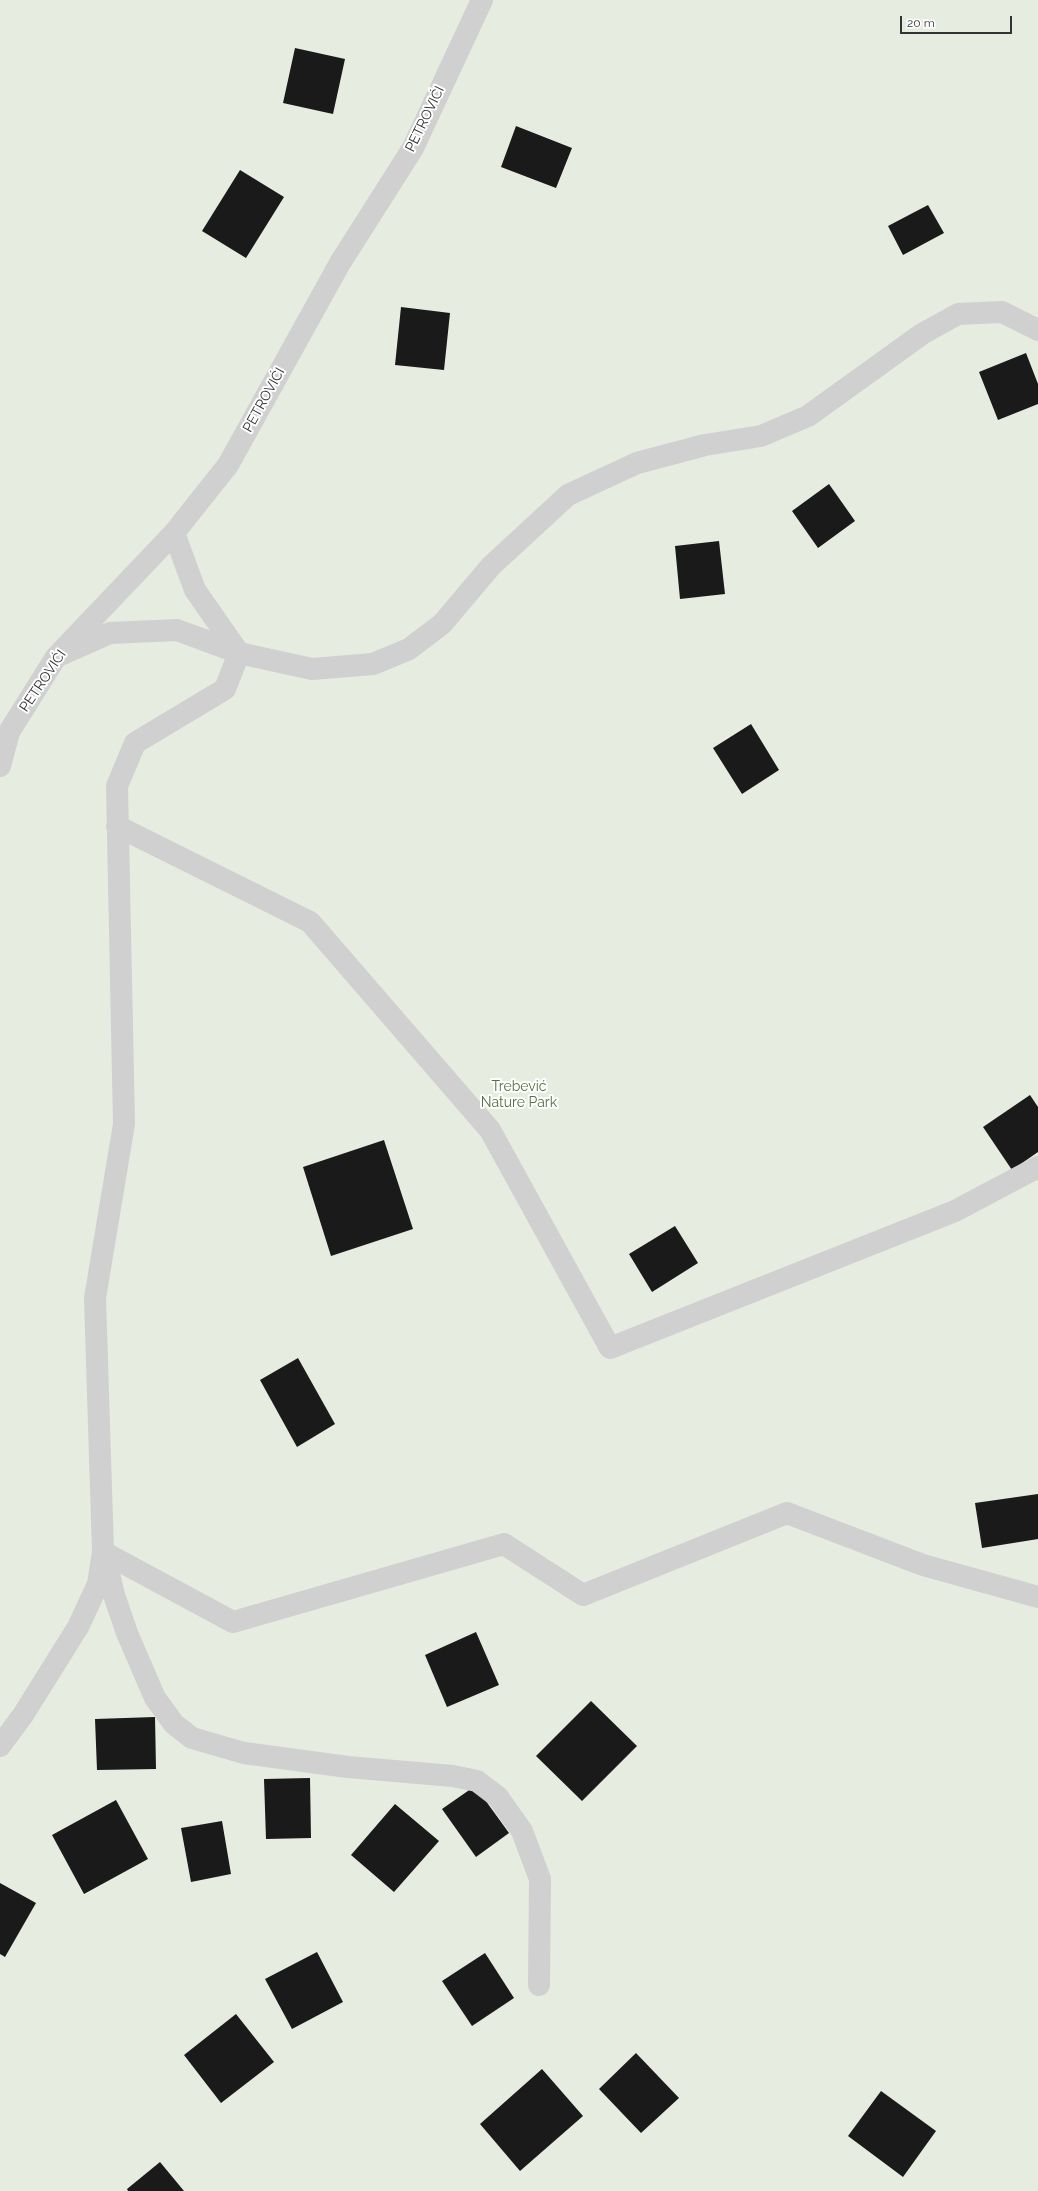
<!DOCTYPE html>
<html>
<head>
<meta charset="utf-8">
<style>
  body { margin:0 }
  #map { position:relative; width:1038px; height:2191px; overflow:hidden; background:#fff; font-family:Raleway,sans-serif }
  canvas { display:block }
  .scale { position:absolute; left:900px; top:16px; width:112px; height:18px; box-sizing:border-box; border:2px solid #333; border-top:0; padding-left:5px; font-size:12px; line-height:14px; white-space:nowrap; color:#333; -webkit-text-stroke:3px #fff; paint-order:stroke }
</style>
</head>
<body>
<div id="map">
<canvas width="1038" height="2191"></canvas>
<div class="scale">20 m</div>
</div>
<script>
const c = document.querySelector('canvas').getContext('2d');
c.lineJoin = 'round';
function fill(path, color) {
  c.fillStyle = color;
  c.fill(path, 'evenodd');
}
function trace(path, color, width, dash) {
  c.strokeStyle = color;
  c.lineWidth = width;
  c.lineCap = dash ? 'butt' : 'round';
  c.setLineDash(dash || []);
  c.stroke(path);
}
function drawText(font, color, halo, rows, align = 'center') {
  c.font = font + ' Raleway,sans-serif';
  c.lineWidth = 4;
  c.setLineDash([]);
  c.textBaseline = 'middle';
  c.strokeStyle = halo;
  c.fillStyle = color;
  for (const [text, x, y, turn = 0] of rows) {
    c.save();
    c.translate(x, y);
    c.rotate((+turn || 0) * Math.PI / 180);
    c.textAlign = isNaN(turn) ? turn : align;
    if (halo) c.strokeText(text, 0, 0);
    c.fillText(text, 0, 0);
    c.restore();
  }
}
fill(new Path2D(`
  M0,0H1038V2191H0Z`), '#e6ecdf');
fill(new Path2D(`
  M295,48L345,59L333,114L283,103Z
  M516,126L572,148L556,188L501,167Z
  M240,170L284,197L246,258L202,231Z
  M928,205L944,233L903,255L888,226Z
  M401,307L450,313L444,370L395,365Z
  M1026,353L1038,384V404L998,420L979,372Z
  M829,484L855,521L818,548L792,511Z
  M719,541L725,594L680,599L675,546Z
  M751,724L779,770L742,794L713,748Z
  M1030,1095L1038,1107V1152L1012,1170L983,1127Z
  M384,1140L413,1229L331,1256L303,1167Z
  M675,1226L698,1263L652,1292L629,1254Z
  M298,1358L335,1424L297,1447L260,1380Z
  M1038,1494V1539L982,1548L975,1503Z
  M476,1632L499,1685L447,1707L425,1655Z
  M591,1701L637,1746L582,1801L536,1756Z
  M155,1717L156,1769L97,1770L95,1719Z
  M310,1778L311,1838L266,1839L264,1779Z
  M475,1786L509,1833L476,1857L442,1809Z
  M116,1800L148,1859L84,1894L52,1835Z
  M395,1804L439,1841L394,1892L351,1855Z
  M222,1821L231,1874L191,1882L181,1828Z
  M0,1883L36,1903L5,1957L0,1954Z
  M317,1952L343,2002L292,2029L265,1979Z
  M485,1953L514,1998L472,2026L442,1981Z
  M236,2014L274,2062L221,2103L184,2055Z
  M636,2053L679,2098L641,2133L599,2089Z
  M542,2069L583,2116L520,2171L480,2124Z
  M881,2091L936,2131L903,2177L848,2136Z
  M160,2162L184,2191H128L127,2189Z`), '#1a1a1a');
trace(new Path2D(`
  M56,657L110,633L177,630L239,653L312,669L373,664L409,649L442,624L491,566L568,495L637,463L705,445L761,436L808,416L922,334L958,314L1002,312L1038,330
  M0,766L9,732L56,657L174,533L228,465L340,263L413,148L482,0
  M117,826L310,922L490,1130L610,1348L955,1211L1038,1167
  M103,1552L233,1622L504,1544L583,1595L787,1513L923,1565L1038,1597
  M106,1561L114,1595L127,1633L155,1698L174,1724L192,1738L244,1753L348,1767L453,1776L477,1781L498,1797L522,1831L540,1879L539,1985
  M0,1746L23,1715L78,1627L98,1584L103,1552L95,1298L124,1124L117,786L135,743L225,689L239,653L195,590L174,533`), '#d0d0d0', 22);
drawText('14px', '#333', '#fff', [
  ["PETROVIĆI",425,119,-64],
  ["PETROVIĆI",264,400,-61],
  ["PETROVIĆI",43,681,-56]
]);
drawText('14px', '#56703f', '#fff', [
  ["Trebević",519,1087],
  ["Nature Park",519,1103]
]);
</script>
</body>
</html>
